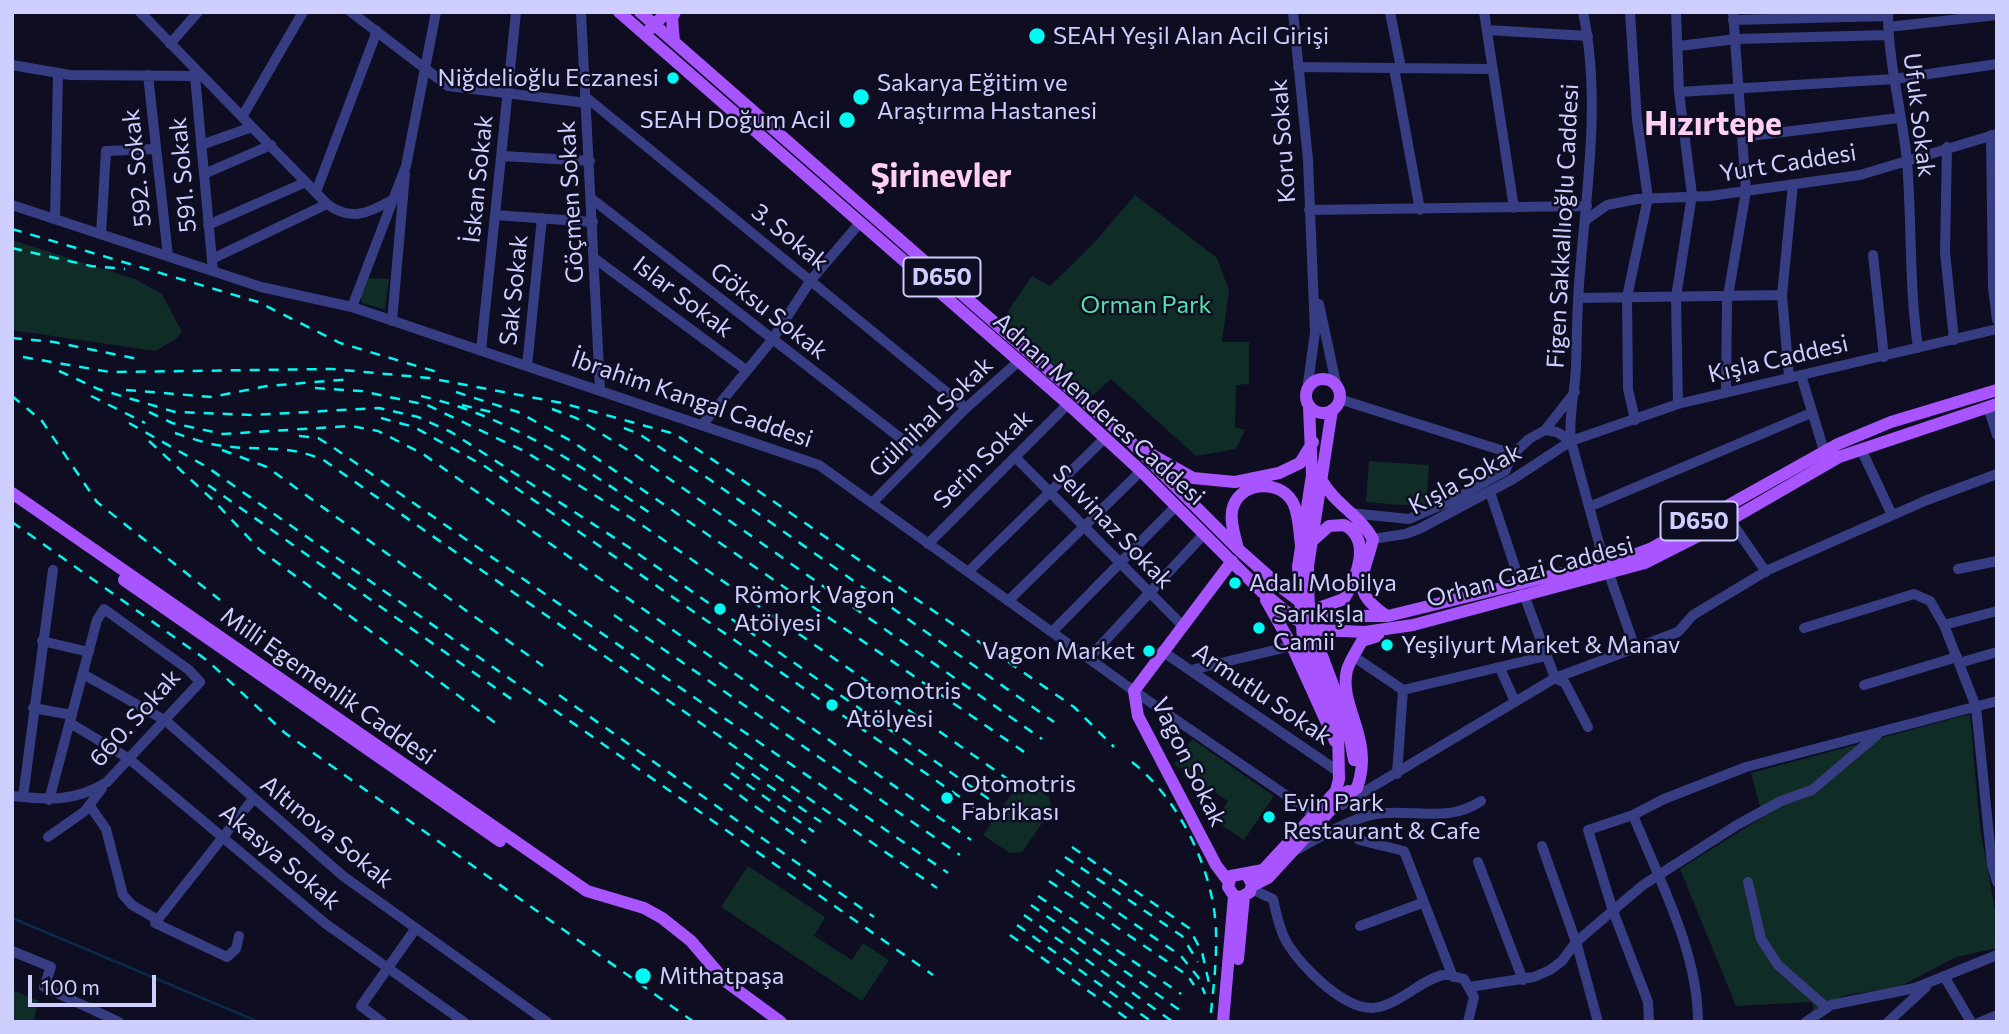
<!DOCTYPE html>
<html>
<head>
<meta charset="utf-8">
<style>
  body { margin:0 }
  #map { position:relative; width:2009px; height:1034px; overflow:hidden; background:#0e0d22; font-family:Commissioner,sans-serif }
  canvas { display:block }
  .frame { position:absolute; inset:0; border:14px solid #ceceff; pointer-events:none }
  .scale { position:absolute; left:28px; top:975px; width:128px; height:32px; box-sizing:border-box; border:4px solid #ceceff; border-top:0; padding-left:9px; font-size:21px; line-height:24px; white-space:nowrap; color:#ceceff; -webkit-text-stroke:5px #0e0d22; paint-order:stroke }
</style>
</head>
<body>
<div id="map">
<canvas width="2009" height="1034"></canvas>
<div class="frame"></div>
<div class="scale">100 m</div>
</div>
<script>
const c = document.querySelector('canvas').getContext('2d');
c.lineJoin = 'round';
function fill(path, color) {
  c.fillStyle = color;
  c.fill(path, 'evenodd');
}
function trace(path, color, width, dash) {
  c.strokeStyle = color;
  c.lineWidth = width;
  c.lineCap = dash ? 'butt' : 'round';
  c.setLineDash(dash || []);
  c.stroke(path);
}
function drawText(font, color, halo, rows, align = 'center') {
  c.font = font + ' Commissioner,sans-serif';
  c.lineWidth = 5;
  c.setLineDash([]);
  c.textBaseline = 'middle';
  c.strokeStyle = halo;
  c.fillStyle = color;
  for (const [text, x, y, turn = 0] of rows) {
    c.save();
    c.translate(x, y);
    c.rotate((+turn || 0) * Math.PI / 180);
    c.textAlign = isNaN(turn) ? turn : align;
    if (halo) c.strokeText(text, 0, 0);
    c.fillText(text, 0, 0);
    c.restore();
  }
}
fill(new Path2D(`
  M1135,195L1217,258L1229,290L1222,342H1249V384L1236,385L1235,427L1245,430L1236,449L1196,456L1111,379L1090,398L1001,321L1032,276L1050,286L1094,243Z
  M12,240L135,279L162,294L182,332L176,339L155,351L12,330Z
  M366,278L389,279L385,310L362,303L360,293Z
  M1369,461L1429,465L1426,507L1366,502Z
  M1970,714L1980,828L1997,921V948L1956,957L1899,987L1846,995L1813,1010L1812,1002L1736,1006L1680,869L1763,817L1751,773Z
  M1192,739L1274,796L1244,840L1215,821L1228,801L1174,764Z
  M1022,779L1049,797L1052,809L1022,852L1010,853L983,835Z
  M748,866L825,917L814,936L852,960L863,943L889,960L862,1001L721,907Z
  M12,990L39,1001L33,1022H12Z`), '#102c27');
trace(new Path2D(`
  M12,918L259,1022`), '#0b2a48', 2.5);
trace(new Path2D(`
  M140,12L327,204C350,221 367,214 390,201
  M351,12L448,86L587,103
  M581,12L600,390
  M1293,12L1308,160L1315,332L1307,391
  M1390,12L1401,68
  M1484,12L1514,208
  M1583,12C1601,98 1587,186 1580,272C1577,303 1577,336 1576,367C1575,392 1568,417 1571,441L1605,565
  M1630,12L1637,120L1648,198L1627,297L1628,389L1635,420
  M1676,12L1679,92L1692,195L1676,297L1678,404
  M1888,12C1888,63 1902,111 1907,161C1912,224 1909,286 1918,348
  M1733,20L1888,16
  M1888,27L1997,15
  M1487,30L1588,36
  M170,44L198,12
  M1679,46L1736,39L1888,35
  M12,65L70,75L200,76
  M1298,67L1493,69
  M1394,68L1420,210
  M148,75L168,256
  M195,76L213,271
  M1679,92L1894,79L1997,64
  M587,98L966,408
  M242,117L303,12
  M1991,135L1993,288L1997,320
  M1742,137L1899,118
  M201,145L252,127
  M1947,147L1945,252L1954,340
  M502,156L590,161
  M204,174L271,145
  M316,192L377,31
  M592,199L921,454
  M12,205L261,287L352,307L819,465L1134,691L1315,815
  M1309,210L1587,206
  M495,215L593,222
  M55,219L58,73
  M1586,220L1607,205L1637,199L1710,196L1860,175L1997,134
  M208,225L306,182
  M101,234L106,151L156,149
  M1873,255L1884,357
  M594,258L746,370
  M212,259L327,204
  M1579,298L1782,295
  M1319,304L1337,388
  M352,307L406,166L436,12
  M392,321L405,174
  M481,350L516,12
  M527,366L542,218
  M1801,375L1824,451
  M1789,377L1782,295L1793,184
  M1726,391L1727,302L1746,191L1733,12
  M1339,399L1513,454
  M1988,407L1997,435
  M703,424L772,340L811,280L859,224
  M1545,430L1557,432L1571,441
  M1861,449L1892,515
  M1015,457L1182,625
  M1490,492L1521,585
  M872,503L966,408L1019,361
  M1589,507L1811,413
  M1350,513L1409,519L1453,500L1505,471L1513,454L1529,439L1545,430L1575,392
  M1730,520L1766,572
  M1373,539L1405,534L1419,529L1513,479L1571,441L1678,404L1997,329
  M928,544L1068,404
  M1958,569L1997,561
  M968,572L1105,438
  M1609,574L1635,648
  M1524,595L1555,678L1565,683L1588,727
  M1008,601L1141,471
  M1944,625L1997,611
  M1804,628L1914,594L1930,601L1944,625L1976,707L1992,865L1997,882
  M1052,632L1176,506
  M42,641L89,652
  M1162,651L1339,772
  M1353,656L1403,690L1397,774
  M1089,658L1204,534
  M1959,663L1997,652
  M1500,668L1515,702
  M1191,670L1292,646
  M83,674L166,721L343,876L547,1022
  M1864,685L1957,657
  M1403,690L1546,656
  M33,708L72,715
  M70,723L128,758L326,924L464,1022
  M12,796C48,800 75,802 107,782L200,682L189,670L104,609L97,620L49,800
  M23,797L53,570
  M1342,805L1555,678L1678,632L1693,615L1768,570L1927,500L1997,474
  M90,806L106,829L123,895L132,905L158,920
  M1633,815C1659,880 1698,951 1698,1022
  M1348,823L1359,840L1404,851L1453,977
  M48,837L85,811L102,788
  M1542,846L1577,945L1598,1022
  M1298,849C1322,836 1349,819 1376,814C1414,808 1447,824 1481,801
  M1478,862L1523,980
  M1748,882L1761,939L1778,965L1827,1008
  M1251,889L1273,899C1276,913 1279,928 1286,941C1300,966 1348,1015 1379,1007C1402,1002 1421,980 1443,975C1449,974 1458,978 1464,979L1474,997L1468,1022
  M1360,926L1422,903
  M239,936L236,949L227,957L155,923L253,799
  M12,951L51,967L44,987L119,1022
  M1944,976L1971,1022
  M1469,987L1534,977L1550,970L1562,961L1576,942L1643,885L1737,825L1781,801L1812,790L1877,735
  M382,1022L361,1006L416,928
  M1649,1022L1648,1002L1613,911L1588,830L1633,815L1664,799L1746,767L1997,701
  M1806,1022L1831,1005L1915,988L1997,955
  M1888,1022L1926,987
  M1980,1022L1997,1015`), '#363d82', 10);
trace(new Path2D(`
  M619,12L1068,404L1141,471L1261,591L1295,619L1320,630L1365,632L1413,625L1645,563L1730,520L1839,457L1997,404
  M640,12L1132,443L1238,549L1282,588L1311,610L1332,616H1388L1628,557L1652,548L1838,444L1891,422L1997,390
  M650,29L667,12
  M674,42L672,18L675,12
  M1306 396a17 17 0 1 1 34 0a17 17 0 1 1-34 0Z
  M1147,452L1193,478L1235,482L1279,473L1300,463L1313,442
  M1321,479C1335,505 1359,514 1373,539C1364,578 1348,590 1387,616
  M12,493L587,891L644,908L662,918L691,941L725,981L781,1022
  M1311,542L1329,526L1344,525C1373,539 1356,579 1344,599L1313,610
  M1238,549C1235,536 1230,523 1232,511C1237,482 1278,478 1292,501C1299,512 1299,532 1301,545
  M1308,566L1332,410
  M1298,567L1312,475L1309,407
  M124,580L500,841
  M1266,600L1292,646L1335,741
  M1347,722L1354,760
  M1344,797L1357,788C1375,738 1338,707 1347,670C1350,660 1357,650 1362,641L1378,636
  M1247,875L1252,884L1250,892L1241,897L1234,896L1228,887L1231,876L1263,870L1336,791L1339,779L1338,728
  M1228,881L1216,865L1138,716L1134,691L1232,561
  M1252,886L1268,878L1348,791
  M1238,959L1244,896
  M1223,1022L1234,896`), '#a955ff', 12);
trace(new Path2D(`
  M12,229L258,302L340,343L437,372
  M12,248L91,266L125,269
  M12,338L54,342L143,360
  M23,357L110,372L332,369L429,378L562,403L675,434L1074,707L1114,747
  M59,371L98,389L175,412L253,415L379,408L418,417L451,432L627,546L996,804
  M315,388L361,391L427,405L526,452L642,525L1012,782
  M126,390L212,397L267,386L352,379
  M456,392L518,412L573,442L1030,756
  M12,396L42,421L97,502L220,600
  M91,396L145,423
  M421,396C508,416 578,464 650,513
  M462,405L495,413
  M552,409L576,418L631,452L1042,739
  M149,412L172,423L223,434L351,426L378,431L423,454L971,840
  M381,418L414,427L486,467L987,816
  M129,423L207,467L933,975
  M624,428L639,434L709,479L1054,722
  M175,433C190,438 207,444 223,446C259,451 291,444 325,461L937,888
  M299,436L318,438L334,448L948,873
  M149,441L215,502L260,550L501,727
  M222,450L267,467L543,666
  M208,485L517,703
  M12,522L208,661L285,733L694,1022
  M614,615L960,855
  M559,695L874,917
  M1132,762C1179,799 1214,870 1216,931C1217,961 1213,992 1210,1022
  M736,763L821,822
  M731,773L814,832
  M724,784L806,843
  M1072,847L1189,928L1202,952L1209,983
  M1065,857L1182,936L1198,962
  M1056,870L1181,956L1198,977L1205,994
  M1049,881L1187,975L1194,985
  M1038,896L1181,994
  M1031,905L1181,1011
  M1024,915L1173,1022
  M1017,925L1152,1022
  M1010,935L1132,1022`), '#00f9f1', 2.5, [10, 9]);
trace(new Path2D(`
  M1308,566L1309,621L1347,722
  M1298,567L1303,640L1338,728`), '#a955ff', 12);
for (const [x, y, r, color] of [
  [1037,36,9,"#00f9f1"],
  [673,78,7,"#00f9f1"],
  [861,97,9,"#00f9f1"],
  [847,120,9,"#00f9f1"],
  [1235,583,7,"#00f9f1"],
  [720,609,7,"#00f9f1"],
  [1259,628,7,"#00f9f1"],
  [1387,645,7,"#00f9f1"],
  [1149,651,7,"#00f9f1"],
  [832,705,7,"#00f9f1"],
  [947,798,7,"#00f9f1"],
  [1269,817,7,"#00f9f1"],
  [643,976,9,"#00f9f1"]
]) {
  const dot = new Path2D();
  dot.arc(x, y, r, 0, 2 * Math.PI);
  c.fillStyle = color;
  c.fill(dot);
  trace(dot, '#0e0d22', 2.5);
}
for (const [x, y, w] of [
  [942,277,77],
  [1699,521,77]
]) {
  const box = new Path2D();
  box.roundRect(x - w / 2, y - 19.5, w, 39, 5);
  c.fillStyle = '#0e0d22';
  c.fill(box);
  trace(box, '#ceceff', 2);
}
drawText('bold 23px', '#ceceff', null, [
  ["D650",942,277],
  ["D650",1699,521]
]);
drawText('24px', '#ceceff', '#0e0d22', [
  ["SEAH Yeşil Alan Acil Girişi",1053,36],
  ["Niğdelioğlu Eczanesi",659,78,"right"],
  ["Sakarya Eğitim ve",877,83],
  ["Araştırma Hastanesi",877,111],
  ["SEAH Doğum Acil",831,120,"right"],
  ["Adalı Mobilya",1249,583],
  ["Römork Vagon",734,595],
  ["Atölyesi",734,623],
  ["Sarıkışla",1273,614],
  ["Camii",1273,642],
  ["Yeşilyurt Market & Manav",1401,645],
  ["Vagon Market",1135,651,"right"],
  ["Otomotris",846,691],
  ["Atölyesi",846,719],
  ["Otomotris",961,784],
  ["Fabrikası",961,812],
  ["Evin Park",1283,803],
  ["Restaurant & Cafe",1283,831],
  ["Mithatpaşa",659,976]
], 'left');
drawText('24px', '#ceceff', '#0e0d22', [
  ["Ufuk Sokak",1919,115,83],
  ["Koru Sokak",1283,141,-94],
  ["Yurt Caddesi",1788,163,-9],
  ["592. Sokak",137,168,-96],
  ["591. Sokak",183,175,-95],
  ["İskan Sokak",478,179,-84],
  ["Göçmen Sokak",571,202,-93],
  ["Figen Sakkallıoğlu Caddesi",1563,226,-87],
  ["3. Sokak",790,237,39],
  ["Sak Sokak",514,290,-84],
  ["Islar Sokak",683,297,37],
  ["Göksu Sokak",769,311,38],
  ["Kışla Caddesi",1778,359,-13],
  ["İbrahim Kangal Caddesi",692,399,19],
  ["Adnan Menderes Caddesi",1099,409,42],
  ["Gülnihal Sokak",931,417,-44],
  ["Serin Sokak",983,459,-45],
  ["Kışla Sokak",1465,479,-28],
  ["Selvinaz Sokak",1113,527,46],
  ["Orhan Gazi Caddesi",1530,572,-15],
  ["Milli Egemenlik Caddesi",328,686,35],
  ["Armutlu Sokak",1262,694,34],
  ["660. Sokak",135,718,-48],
  ["Vagon Sokak",1189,762,64],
  ["Altınova Sokak",327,832,39],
  ["Akasya Sokak",280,857,40]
]);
drawText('24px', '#56e2ad', '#0e0d22', [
  ["Orman Park",1146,305]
]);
drawText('bold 32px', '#ffd0f4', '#0e0d22', [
  ["Hızırtepe",1713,124],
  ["Şirinevler",941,176]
]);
</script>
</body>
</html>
